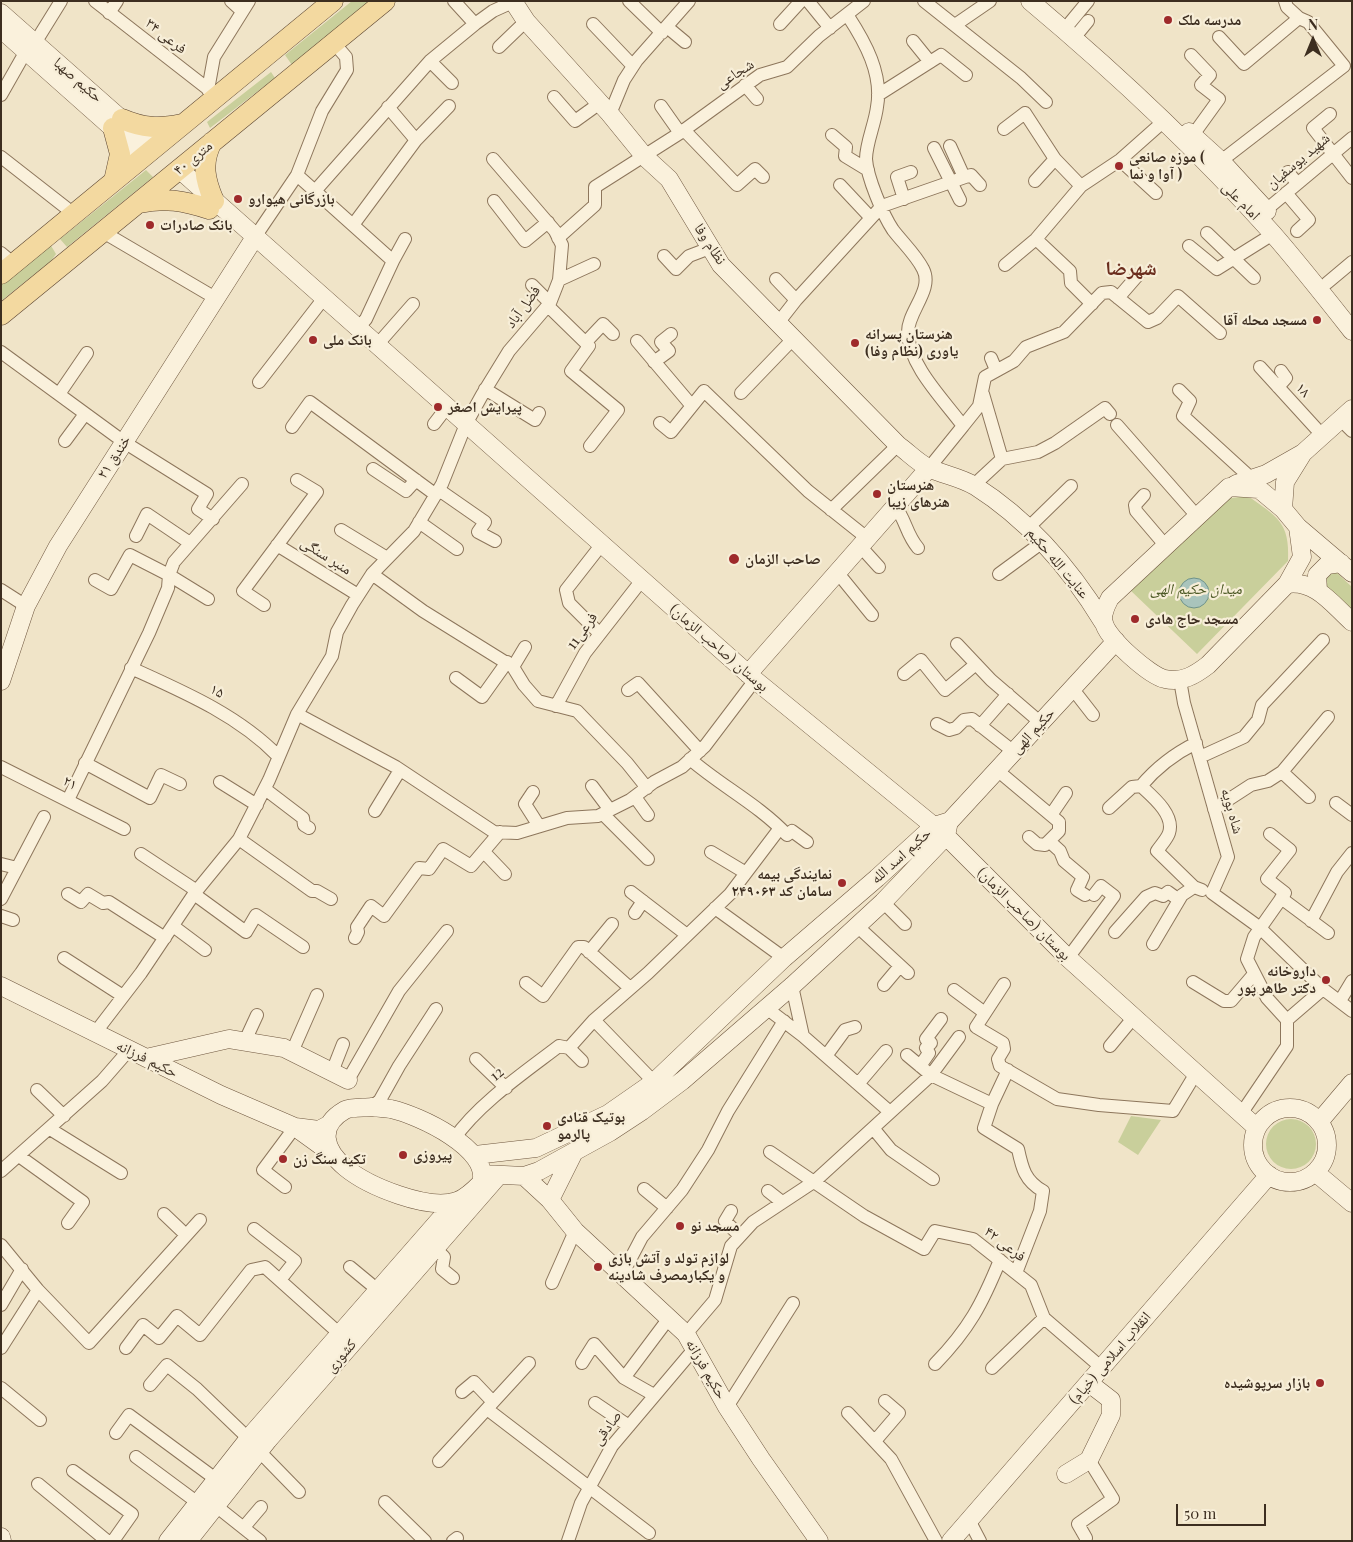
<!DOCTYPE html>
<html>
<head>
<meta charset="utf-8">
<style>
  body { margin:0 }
  #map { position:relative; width:1353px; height:1542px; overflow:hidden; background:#f0e4c8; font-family:"Playfair Display",serif }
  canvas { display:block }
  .frame { position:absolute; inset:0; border:2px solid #3d2e20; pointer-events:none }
  .north { position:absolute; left:1288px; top:15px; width:50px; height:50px; -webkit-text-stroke:4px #f7eed8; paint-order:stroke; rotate:0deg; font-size:14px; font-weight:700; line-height:20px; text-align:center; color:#3d2e20 }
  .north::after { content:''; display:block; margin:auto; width:18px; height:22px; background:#3d2e20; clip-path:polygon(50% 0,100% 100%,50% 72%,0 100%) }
  .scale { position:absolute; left:1176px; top:1504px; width:90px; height:22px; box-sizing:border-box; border:2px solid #3d2e20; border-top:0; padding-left:6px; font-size:15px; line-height:18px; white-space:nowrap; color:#3d2e20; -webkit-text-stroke:4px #f7eed8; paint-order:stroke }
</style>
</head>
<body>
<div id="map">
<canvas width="1353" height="1542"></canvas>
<div class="frame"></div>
<div class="north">N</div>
<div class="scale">50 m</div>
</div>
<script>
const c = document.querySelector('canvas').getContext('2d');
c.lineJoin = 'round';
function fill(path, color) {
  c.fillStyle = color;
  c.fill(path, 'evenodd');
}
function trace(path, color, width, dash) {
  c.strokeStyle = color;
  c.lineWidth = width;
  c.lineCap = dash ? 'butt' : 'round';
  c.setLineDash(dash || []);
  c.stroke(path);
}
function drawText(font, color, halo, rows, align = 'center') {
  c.font = font + ' "Playfair Display","Noto Naskh Arabic",serif';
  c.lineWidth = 4.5;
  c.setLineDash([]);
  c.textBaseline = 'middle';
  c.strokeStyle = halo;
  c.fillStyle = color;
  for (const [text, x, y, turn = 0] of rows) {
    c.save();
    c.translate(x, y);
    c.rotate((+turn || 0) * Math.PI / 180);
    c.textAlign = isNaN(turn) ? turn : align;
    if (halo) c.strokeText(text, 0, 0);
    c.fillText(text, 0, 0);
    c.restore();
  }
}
fill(new Path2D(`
  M352,1H370L292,65L285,55Z
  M271,72L275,78L210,128L207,122Z
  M146,170L153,177L67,247L60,239Z
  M50,244L56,254L51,261L1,301V283Z
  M1248,496C1277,517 1290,522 1288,561L1197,654L1129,589L1223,499Z
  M1336,572L1352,587V611L1322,585L1323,575Z
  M1131,1116L1161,1120L1138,1155L1118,1142Z
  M1266 1144a25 25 0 1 1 50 0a25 25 0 1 1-50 0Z`), '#c9cf9b');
const water = new Path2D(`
  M1179 593a15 15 0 1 1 30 0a15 15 0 1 1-30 0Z`);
fill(water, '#a9c4bc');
trace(water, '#6f938a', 1);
const street = new Path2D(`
  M95,1L217,96
  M231,1L242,11
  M454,1L475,24
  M629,1L662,33
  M808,1L830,28
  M924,1L1021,78L1046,102
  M1285,1L1287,7L1299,18
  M109,13L117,1
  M848,16C865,42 883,74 877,107C875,124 866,143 866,159C867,177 883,215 893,230C903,243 916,255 923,269C934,290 907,312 908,333C909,366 944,400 963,426L929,468
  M593,24L633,66
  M780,24L801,1
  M1069,24L1088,1
  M955,25L990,1
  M667,27L685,42
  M1079,32L1088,21
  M1219,37L1244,64L1299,18L1308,22L1344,66L1221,161
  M913,41L930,62
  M35,43L61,1
  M334,43L346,57L347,70L322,111L297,175L393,261L366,319L358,328
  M499,47L526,21
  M1191,55L1210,75L1201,85L1219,99L1193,135
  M430,61L452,83
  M745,85L757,99
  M208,90L214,57L249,1
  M1,95L26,51
  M878,95L941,55L966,75
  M554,97L575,121L600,103
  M661,106L680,133
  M610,114L624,80L637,60L689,1
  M1330,114L1313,128L1352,178
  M1004,129L1025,113L1055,159L1081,186
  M684,130L737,185L755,169L763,177
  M832,135L846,147L845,156L868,170
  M416,140L449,106
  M950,146L964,177
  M934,148L960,200
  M1,157L74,214
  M1120,160L1156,193
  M1288,172L1297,183
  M1035,181L1055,159
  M840,185L871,218
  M315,191L430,61L475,24L493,11L515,1
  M1286,193L1309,220L1297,231
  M904,199L897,177L911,172
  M494,201L525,241L548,222
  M1266,210L1352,138
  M353,225L416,140L388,107
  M103,232L217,299
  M1207,233L1254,278
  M255,237L297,175
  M558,238L595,205V187L680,133L760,75L787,67L819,36L864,1
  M1036,239L1070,271L1071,283L1092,304
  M1189,246L1217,269L1273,234
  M1,253L14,264
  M664,256L676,269L689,256L710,248
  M393,261L405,239
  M1005,265L1036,239L1081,186L1120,160L1164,121
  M776,279L796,300
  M559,280L594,264
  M1327,283L1352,262
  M532,285L550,303
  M1118,298L1138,275
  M548,306L589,346L571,371L618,410L590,446
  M778,323L796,300L882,206L971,175L980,185
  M637,341L692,406
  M586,342L603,324L613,334
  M377,345L413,304
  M1,352L124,442L207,494L198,509L213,519
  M991,358L996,370
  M654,362L669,351L661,342L671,334
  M1260,367L1322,435
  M259,382L324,298
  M1278,387L1286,378L1281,371
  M485,389L535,420L539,413
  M1179,390L1190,401L1183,416L1252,479
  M741,393L793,339
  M59,394L87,353
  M983,394L1002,459
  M1340,419L1352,431
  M660,423L671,432L704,391L808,491L867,538
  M434,424L447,407
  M1117,425L1196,515
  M963,426L979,406L985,377L1014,361L1026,347L1064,332L1102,293L1111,292L1148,322L1157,318L1178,296L1220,333
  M292,427L310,402L436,495
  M65,441L85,414
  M373,469L406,491L416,480
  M974,485L1002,459L1038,452L1055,443L1105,408L1110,414
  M439,490L485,522L478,532L495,541
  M1144,495L1135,505L1136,511L1165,545
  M895,506C906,520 906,534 918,548
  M831,510L898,445
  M419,522L457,549
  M1029,527L1071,486
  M341,530L387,558
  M136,536L147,514L190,543
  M277,545L358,595
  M860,546L879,567
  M837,572L872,615
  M372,574L423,611L513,667L524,685L538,701L577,711L627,763L647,788
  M999,574L1044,541
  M95,580L111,589L130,555L169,575L208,599
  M1,590L26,606
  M264,605L243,591L317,492L297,480
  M599,633L569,603L566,590L602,544
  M957,644L991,680L1041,723
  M513,667L525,647
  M131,668C184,692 238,715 278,756
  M904,674L921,660L945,690L976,664
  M456,678L482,697L507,662
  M1180,680L1184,703L1228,857L1212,893L1259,927L1323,989L1352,1011
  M1072,688L1093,715
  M628,690L638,683L700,751
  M556,706L585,653L642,580
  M297,714L396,767L494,832L517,833L567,818L598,816L630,800L654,782L682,767L705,746L755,680
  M937,724L949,730L956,728L964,720L972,719L1014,752
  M980,726L1008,694
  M1200,757L1244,737L1258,720L1262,705L1323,640
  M690,759C721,786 759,805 787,835L792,831L807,842
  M85,763L150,798L161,775L180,784
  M1,767L124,829
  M997,770L1059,822V831L1045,845L1037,844L1029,837
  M1282,772L1309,797
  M220,782L257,805
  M592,786L610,810
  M1141,786C1156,768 1176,753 1196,743
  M265,789L303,818L304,825L309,828
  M533,792L525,804L539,826
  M635,797L648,815
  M68,800L149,633L168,588L169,575L174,562L242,484
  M1336,803L1352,815
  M1109,808L1132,787L1141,786C1153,797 1175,815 1169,833C1167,839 1161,845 1157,851L1194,887
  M1214,809L1251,785L1268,781L1282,772L1328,717
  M375,811L400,770
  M603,814L648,859
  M1051,815L1066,793
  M239,839L312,891H317L331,899
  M1049,841L1060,851L1064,861L1083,877L1077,890L1085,895
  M484,852L505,874
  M711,852L746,873
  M141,854L197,891
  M1,864L17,868
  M631,892L687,935
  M68,894L81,902L88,894L103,903L109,902L165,938
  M194,894L246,932L256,915L303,947
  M1281,898L1328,933
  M1,899L44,817
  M883,902L905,924
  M715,908L784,958
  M635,913L643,901
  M1,916L13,920
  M1311,921L1337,872L1352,853
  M173,926L205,950
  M857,926L908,973
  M1115,932L1146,897L1155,893L1163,896L1168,892L1179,900
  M355,938L358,932L357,927L371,906L384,916L419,868L429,869L443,849L471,866L500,832
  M1153,944L1182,895L1194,887L1202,890
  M589,952L612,924
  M64,958L123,996
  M1068,958L1114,896L1101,886L1094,895
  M1193,982L1224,1001H1231L1254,974
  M526,983L543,996L578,947H584L630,988
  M1004,984L976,1027L1003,1043L1004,1049L998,1059L1000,1066L1057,1099L1099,1105L1173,1111L1196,1073
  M884,985L900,966
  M792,986L803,1036
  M954,990L985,1013
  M1340,1001L1352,981
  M765,1007L803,1036L890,1112
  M594,1020L654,1082
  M1287,1020L1323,989
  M95,1033L141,973L194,894L239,839L269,780L297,714L332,656L337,632L352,605L372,574L414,531L442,484L466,424L482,395L509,351L550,303L559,280L562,245L555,231L493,159
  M245,1041L257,1015
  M1110,1046L1134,1017
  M569,1048L594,1020L648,973L730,894L780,828
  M569,1048L582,1061
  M292,1052L317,995
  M907,1055L931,1075L992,1104L984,1128L1018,1149C1022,1168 1025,1181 1043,1191L1040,1211L1016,1273
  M826,1056L845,1030L855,1027
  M476,1059L506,1088
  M920,1066L929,1053L926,1048L931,1043L926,1039L941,1019
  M332,1072L343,1044
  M348,1080L399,991L447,931
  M858,1084L886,1051
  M37,1090L64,1116
  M992,1104L1008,1070
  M372,1107L380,1100L399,1066L436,1009
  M1241,1114L1287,1046V1020L1267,998L1247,959L1254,937L1285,893L1267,879L1290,850L1270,834
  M873,1128L891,1150L933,1179
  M50,1129L121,1173
  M454,1139C478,1104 525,1072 559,1046L569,1048
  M770,1152L864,1216L924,1249L935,1231L973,1239L1031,1285L1044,1318L1102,1368
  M19,1156L83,1202L68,1223
  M1,1171L102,1081L129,1050
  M285,1187L263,1170L295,1127
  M644,1189L667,1208
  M768,1191L782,1202
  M731,1211L725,1221L740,1236
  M164,1214L186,1235
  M254,1229L295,1261L280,1280
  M1,1245L38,1290L89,1343L200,1220
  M435,1248L444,1257L442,1269L453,1278
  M350,1267L379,1291
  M622,1275L642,1237L682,1190L708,1150L728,1111L784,1021
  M552,1283L575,1231
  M1,1305L22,1269
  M686,1334L715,1300L731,1246L753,1222L815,1181L931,1075L959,1037
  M1,1348L38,1290
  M126,1348L143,1325L159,1338L177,1316L200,1335L251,1270L265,1267L341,1335
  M582,1363L594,1344L624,1378L654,1395
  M935,1364C969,1329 982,1304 1000,1260
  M992,1368L1044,1318
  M624,1378L669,1318
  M150,1385L167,1365L197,1389L249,1439
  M1,1388L40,1420
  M462,1392L474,1382L493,1402
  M595,1403L629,1426
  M727,1407L793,1303
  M487,1409L649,1533
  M848,1413L891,1459L936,1541
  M116,1433L129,1415L217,1480
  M875,1441L899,1413L885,1401
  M259,1451L299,1492
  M136,1457L198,1503
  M439,1461L529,1363
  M73,1471L132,1514L113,1541
  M38,1484L107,1541
  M385,1502L425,1541
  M216,1506L260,1541
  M969,1520L980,1541
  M244,1527L261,1507
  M1086,1538L1078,1524L1113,1499L1089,1460
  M453,1541L457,1538
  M568,1541L581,1503L612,1446L694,1349`);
const secondary = new Path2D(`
  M513,1L526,21L610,114L645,157L669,179L721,265L898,445C908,452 918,463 929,468C944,475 960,477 975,486C1030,521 1070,568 1103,622
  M1030,1C1116,73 1198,150 1273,234C1300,265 1326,298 1352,331
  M1,13L154,148
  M1,29L144,156
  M1189,132L1221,161L1267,211
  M179,169L755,680L946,836L1068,958L1257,1128
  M1303,453L1352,409
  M1236,484L1266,474L1303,453L1285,482L1283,509
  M1229,487L1259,489L1283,509L1298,527L1302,557L1287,584L1208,665C1195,675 1182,683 1165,679C1150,676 1107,638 1104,623C1101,614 1106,606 1110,598Z
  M1298,527L1352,573
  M1287,584C1316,580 1332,604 1352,622
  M1318,590L1317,575L1327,565L1341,563
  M748,674L929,468
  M1,681L26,606L58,546L255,237
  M1,986L221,1095L295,1127
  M146,1058L229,1039L284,1048L348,1080
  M372,1107C378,1108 385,1108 391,1109C418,1115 492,1149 481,1183C474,1190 466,1198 457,1201C428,1211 368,1186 346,1168C324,1150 317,1126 345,1110C352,1107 364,1108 372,1107Z
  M1253 1145a37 37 0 1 1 74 0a37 37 0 1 1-74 0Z
  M1319,1122L1352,1083
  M330,1124L319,1130L295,1127L331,1153
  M475,1155L536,1148L608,1114L654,1082L784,958L877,878L934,826L950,821L1116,641
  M1315,1172L1352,1203
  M484,1174L524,1176L539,1171L610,1132L642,1111L682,1081L792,986L883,902L946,836L948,826
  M524,1176L550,1200L575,1231L686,1334L727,1407L761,1459L819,1541
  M550,1200L574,1152
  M1066,1474L1089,1460L1111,1415V1400L1089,1383
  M1,1537L2,1541
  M168,1541L253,1433L456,1201
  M188,1541L268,1440L499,1175
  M951,1541L1269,1175`);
const primary = new Path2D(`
  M122,119C143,128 159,129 182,124
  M113,128L120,154L114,181
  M212,142C201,163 205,180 214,201
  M139,203C164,197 185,201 209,209
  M1,274L333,1
  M1,315L385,1`);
trace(street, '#8d765c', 14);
trace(secondary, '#6f573f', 19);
trace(primary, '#5b4430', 21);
trace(street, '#faf1dc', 12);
trace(secondary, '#faf1dc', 18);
trace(primary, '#f3d9a0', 20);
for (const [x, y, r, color] of [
  [1168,20,5,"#9e2a2b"],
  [1119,166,5,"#9e2a2b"],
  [238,199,5,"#9e2a2b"],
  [150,225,5,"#9e2a2b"],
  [1317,320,5,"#9e2a2b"],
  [313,340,5,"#9e2a2b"],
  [855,343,5,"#9e2a2b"],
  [438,407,5,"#9e2a2b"],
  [877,494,5,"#9e2a2b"],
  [734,559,6,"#9e2a2b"],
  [1135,619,5,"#9e2a2b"],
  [842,883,5,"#9e2a2b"],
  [1326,980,5,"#9e2a2b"],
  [547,1126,5,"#9e2a2b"],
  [403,1155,5,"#9e2a2b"],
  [283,1159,5,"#9e2a2b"],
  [680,1226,5,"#9e2a2b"],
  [598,1267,5,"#9e2a2b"],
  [1320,1383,5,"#9e2a2b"]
]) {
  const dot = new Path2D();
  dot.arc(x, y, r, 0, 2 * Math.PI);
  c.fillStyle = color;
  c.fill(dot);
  trace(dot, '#f7eed8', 2);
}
drawText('bold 15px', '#3d2e20', '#f7eed8', [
  ["مدرسه ملک",1178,20],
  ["موزه صانعی (",1129,157],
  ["آوا و نما )",1129,174],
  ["بازرگانی هیوارو",248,199],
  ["بانک صادرات",160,225],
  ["مسجد محله آقا",1307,320,"right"],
  ["هنرستان پسرانه",865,334],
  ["یاوری (نظام وفا)",865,351],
  ["بانک ملی",323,340],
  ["پیرایش اصغر",448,407],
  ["هنرستان",887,485],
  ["هنرهای زیبا",887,502],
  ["صاحب الزمان",745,559],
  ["مسجد حاج هادی",1145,619],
  ["نمایندگی بیمه",832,874,"right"],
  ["سامان کد ۲۴۹۰۶۳",832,891,"right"],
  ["داروخانه",1316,971,"right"],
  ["دکتر طاهر پور",1316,988,"right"],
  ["بوتیک قنادی",557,1117],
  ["پالرمو",557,1134],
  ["پیروزی",413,1155],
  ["تکیه سنگ زن",293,1159],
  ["مسجد نو",690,1226],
  ["لوازم تولد و آتش بازی",608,1258],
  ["و یکبارمصرف شادینه",608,1275],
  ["بازار سرپوشیده",1310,1383,"right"]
], 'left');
drawText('15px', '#3d2e20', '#f7eed8', [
  ["فرعی ۳۴",166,36,38],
  ["شجاعی",735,74,-33],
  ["حکیم صهبا",78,80,41],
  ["۴۰ متری",193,158,-39],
  ["شهید یوسفیان",1298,161,-40],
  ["امام علی",1241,201,46],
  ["نظام وفا",710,244,57],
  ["فضل آباد",523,307,-54],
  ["۱۸",1303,390,47],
  ["۲۱ خندق",114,457,-57],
  ["منبر سنگی",326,556,32],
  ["عنایت الله حکیم",1058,563,50],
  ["فرعی11",582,631,-54],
  ["بوستان (صاحب الزمان)",719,648,41],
  ["۱۵",217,691,28],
  ["حکیم الهی",1033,731,-47],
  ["۲۱",70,783,27],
  ["شاه بویه",1232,811,74],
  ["حکیم اسد الله",901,856,-42],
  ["بوستان (صاحب الزمان)",1024,914,45],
  ["حکیم فرزانه",147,1059,26],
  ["12",497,1074,-39],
  ["فرعی ۴۲",1005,1244,37],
  ["کشوری",341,1356,-49],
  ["انقلاب اسلامی (خیام)",1110,1358,-49],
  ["حکیم فرزانه",706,1369,60],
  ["صادقی",607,1428,-54]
]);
drawText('italic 15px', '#4d5a26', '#f7eed8', [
  ["میدان حکیم الهی",1196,589]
]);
drawText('bold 20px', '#6b2e1e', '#f7eed8', [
  ["شهرضا",1131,269]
]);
</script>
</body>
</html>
